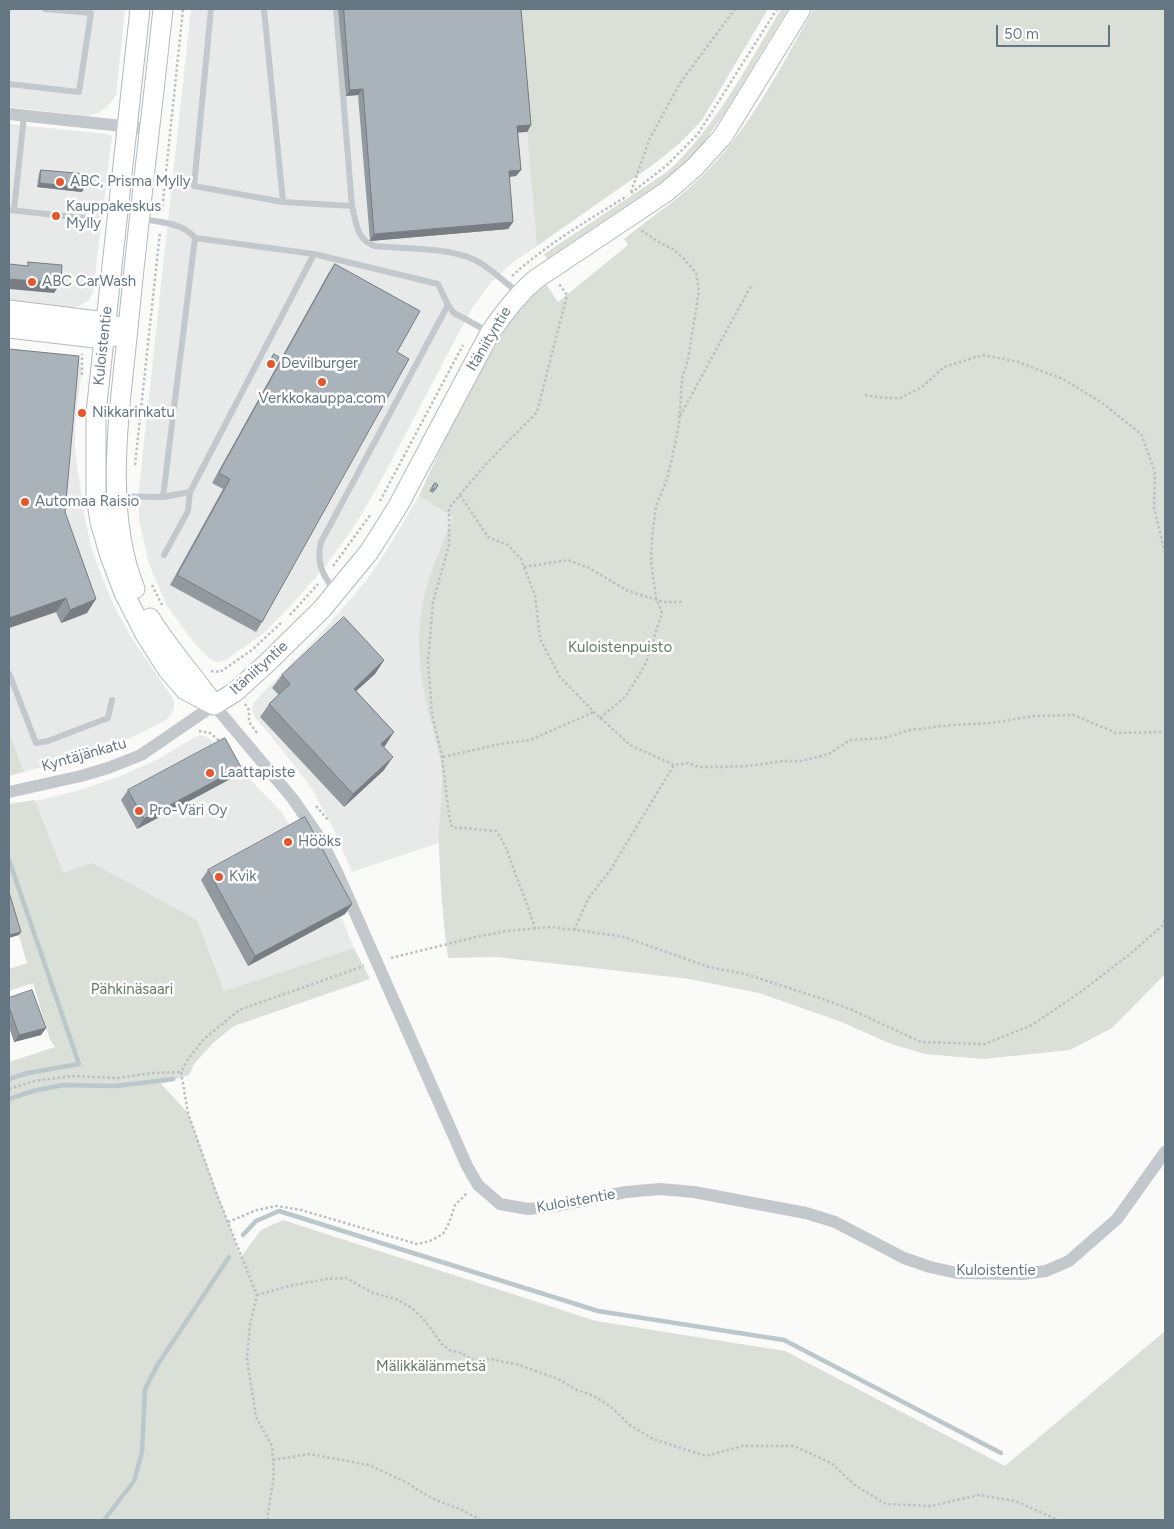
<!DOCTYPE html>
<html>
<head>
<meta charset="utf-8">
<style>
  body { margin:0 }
  #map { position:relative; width:1174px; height:1529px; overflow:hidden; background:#fafaf8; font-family:Figtree,sans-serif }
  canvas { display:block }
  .frame { position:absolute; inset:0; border:10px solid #657683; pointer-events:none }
  .scale { position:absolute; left:996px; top:25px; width:114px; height:22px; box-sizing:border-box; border:2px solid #657683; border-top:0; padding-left:6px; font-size:15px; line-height:18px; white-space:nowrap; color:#657683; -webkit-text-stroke:4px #fff; paint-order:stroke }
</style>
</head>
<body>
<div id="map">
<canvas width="1174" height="1529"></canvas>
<div class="frame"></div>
<div class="scale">50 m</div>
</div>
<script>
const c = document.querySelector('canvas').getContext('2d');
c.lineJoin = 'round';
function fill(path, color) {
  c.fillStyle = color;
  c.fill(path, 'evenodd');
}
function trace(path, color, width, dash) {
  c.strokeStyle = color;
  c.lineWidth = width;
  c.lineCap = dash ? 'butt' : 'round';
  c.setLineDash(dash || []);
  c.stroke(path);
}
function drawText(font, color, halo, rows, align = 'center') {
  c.font = font + ' Figtree,sans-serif';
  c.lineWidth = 5;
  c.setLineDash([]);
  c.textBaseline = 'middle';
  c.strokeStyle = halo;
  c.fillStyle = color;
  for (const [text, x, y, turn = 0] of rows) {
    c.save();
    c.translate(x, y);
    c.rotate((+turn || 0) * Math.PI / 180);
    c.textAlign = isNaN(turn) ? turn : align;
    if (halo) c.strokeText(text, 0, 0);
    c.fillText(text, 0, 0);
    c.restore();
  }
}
fill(new Path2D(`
  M9,9H125L116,95L108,106L98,113L87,116L9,107Z
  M191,9H516L537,246L512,263L490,284L472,308L377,488L354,527L327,564L297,599L265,632L226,660L217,662L210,659L194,643L167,606L149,564L139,520L138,497Z
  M9,124L107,134L112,136L93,292L89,300L74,309L9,300Z
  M9,349L72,356L79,360L82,369L75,424V449L84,514L91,546L102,577L115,608L131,637L174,700V707L172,714L166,720L133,737L98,752L24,772L9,732Z
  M419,496L453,517L426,587L421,613L419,640L420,667L424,693L438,745L442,771L443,798L439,843L352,872L334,830L312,789L284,752L254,716L252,708L254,702L323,631L366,581L385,553Z
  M202,735L209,738L279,809L307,849L331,892L354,948L224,991L197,920L63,874L35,801L77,791L118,777L158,759L195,737Z`), '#e8e9e9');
fill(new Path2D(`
  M516,9H768L702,120L680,143L654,164L537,246Z
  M781,9H788L724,114L704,142L689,159L671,176L547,259L544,254L667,172C716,127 747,66 781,9Z
  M814,9H1165V974L1112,1028L1070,1050L983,1059L925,1054L891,1044L839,1021L759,993L690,979L497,957L448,958C443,921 440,883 439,845C438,821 443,798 442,774C440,746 429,720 424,693C417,659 417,621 426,588C433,564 444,540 453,517L419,496L443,443L477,377L515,312L546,284L558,302L628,245L624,239C654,215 687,193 712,166C755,120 783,62 814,9Z
  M9,732L24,772L9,776Z
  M35,800L63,873L92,863L197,920L224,991L354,948L370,979L234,1026L214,1042L194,1064L189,1075L161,1084L188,1113L241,1257L261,1230L283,1220L596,1321L785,1351L1005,1466L1165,1331V1520H9V1062L55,1047L50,1040L33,983L9,991V969L27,963L9,901V804Z`), '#dadfd7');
trace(new Path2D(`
  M9,860L79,1064L28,1073L9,1079
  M9,1099L33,1091L63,1085L116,1086L173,1079
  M243,1235L256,1221L279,1211L598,1311L784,1340L1001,1453
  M104,1520L134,1481L142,1452L145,1389L158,1364L229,1257`), '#bbc7cb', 4.5);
const secondary = new Path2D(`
  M140,9L96,413V496L100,522L110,556L124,593L145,634L167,669L185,690L214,705
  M9,310L106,322L116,326
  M9,328L104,339L115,336
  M135,589C102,507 121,404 129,318C139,215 152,112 163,9
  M150,618C168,648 192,674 212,702
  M214,705L235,692L267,663L322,609L369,552L398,506L490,333C504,312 517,295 536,279L666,192L695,167L723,136L801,9`);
trace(secondary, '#b3babf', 21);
trace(new Path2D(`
  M631,192L649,140L680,83L735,9
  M631,193L666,166L698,134L777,9
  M162,211L183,9
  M512,276C547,244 587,221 627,196
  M82,375V354
  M865,395L884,398H900L922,387L944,367L983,355L1018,362L1063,379L1101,402L1141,434L1155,472L1154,508L1165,553
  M680,416L752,284
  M135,465L160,232
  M460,495L488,537L508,545L521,559L535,595L540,639L560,677L594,712L630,745L674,765L688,763L699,767H721L748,766L783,761H801L829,754L850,740L884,738L910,730L951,725L992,723L1034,716L1074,715L1116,733L1165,732
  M380,501L463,345
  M333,566L371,514
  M524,567L568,560L589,568L628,591L664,602H683
  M152,585L162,605
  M290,615L318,584
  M211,671L220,672L252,650L282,622
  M245,704L249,710V722L258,734
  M600,718L626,696L645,665L662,613L656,598L651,561L652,537L656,506L666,482L672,459L679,424L682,379L688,359L699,291L696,273L685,260L673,249L662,244L639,229
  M199,731L210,733L222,743
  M443,757L500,744L530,740L594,712
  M316,806L328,820
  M535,929C529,908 521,889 514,870C508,854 506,845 496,831L452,827L449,815L442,757L432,714L428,662L433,602L449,545V508L486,464L537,412L567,295L559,284
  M574,930L588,899L611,869L674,765
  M391,958L476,937L507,931L551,927L584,931L624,937L709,967L745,974L817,997L850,1009L921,1042L985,1044L1032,1025L1082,991L1130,954L1162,926L1165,919
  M9,1089L34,1081L72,1076L118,1078L152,1073L180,1072
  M228,1222L257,1210L277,1206L301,1210L417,1244L430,1241L443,1234L449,1223L455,1205L467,1193
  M257,1295L293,1285L327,1279L346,1278L373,1293L396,1299L412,1308L424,1320L442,1344L449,1350L462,1353L472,1360L490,1359L519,1365L558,1379L577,1390L594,1396L610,1406L630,1425L653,1439L706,1456L742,1446H794L831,1463L856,1486L886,1504L931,1506L979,1495L1015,1501L1058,1520
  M273,1460L310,1454L369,1465L408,1483L419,1491L436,1500L460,1509L481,1520
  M267,1520L274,1474L272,1446L256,1417L247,1359L250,1324L257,1295L215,1190L188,1113L181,1072L188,1059L204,1039L239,1010L364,966`), '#bbbfc2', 2.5, [2.5, 2.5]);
trace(new Path2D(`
  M211,9L194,186L283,202
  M264,9L283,202L352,206
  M336,9L352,206C356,222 357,241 375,246C405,249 448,247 475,260C491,268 505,283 519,293
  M9,84L79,92L91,13L45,9
  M9,210L84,218
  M14,210L24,116
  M142,219C160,222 183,223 195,238L163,497
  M195,238L314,254L438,284L448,305L454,313L489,332
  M98,496L163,497L190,492
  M164,555L188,511L190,492L314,254
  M334,590C322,574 316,562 321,542L448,305
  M9,673L36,743L48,741L108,718L112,700`), '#c3c8cc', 6);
trace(new Path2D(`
  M9,114L150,129
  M9,792L81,776L108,768L141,755L214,705L293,799L321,840L337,872L467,1166L478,1185L500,1204L528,1209L556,1206L626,1192L660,1189L694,1192L806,1213L835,1222L904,1258L930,1267L957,1273L1022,1274L1046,1271L1069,1261L1117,1219L1165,1152`), '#c3c8cc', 12);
trace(secondary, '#fff', 19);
fill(new Path2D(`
  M338,9H521L531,125L527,132H518L521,170L516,176L509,177L513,222L508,229L370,241L358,95L346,96Z
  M41,170L82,192L37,187L39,173Z
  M335,264L397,352L262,622L256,632L170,585L223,489L212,483L328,274Z
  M9,349L65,512L87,613L61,623L56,612L9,628Z
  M274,354V367L271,370L266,367Z
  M435,483L438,485L433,493L429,491Z
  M384,660L375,674L356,691L394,732L383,747L384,770L344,807L260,717L269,704L279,695L272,688L282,675Z
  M234,777L137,829L121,800L128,790Z
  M208,870L352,904L345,914L248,966L201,880Z
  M9,998L46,1028L41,1035L14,1042L9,1027Z`), '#929a9f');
fill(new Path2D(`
  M363,89L358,95L346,96L350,90Z
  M531,125L527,132L513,133L517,126Z
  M521,170L516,176L504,177L509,171Z
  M40,183L84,188L82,192L37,187Z
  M513,222L508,229L370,241L374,234Z
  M9,279L61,283L54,293L9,289Z
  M66,598L56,612L9,628V618Z
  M96,599L87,613L61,623L70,610Z
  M384,660L375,674L344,702L354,689Z
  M394,732L385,746L372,758L381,744Z
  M393,757L384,770L344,807L353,794Z
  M241,767L234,777L137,829L144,819Z
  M352,904L345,914L248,966L255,956Z
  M21,932L19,935L9,938V935Z
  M46,1028L41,1035L14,1042L19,1035Z`), '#777d82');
const building = new Path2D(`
  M344,9H521L531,125L517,126L521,170L509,171L513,222L374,234L363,89L350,90Z
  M41,170L86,174L84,188L40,183Z
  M28,262L62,265L61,283L9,279V264L28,266Z
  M335,264L420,311L397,352L409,359L262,622L177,575L230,479L219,473Z
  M9,349L79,356L65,512L96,599L70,610L66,598L9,618Z
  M274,354L279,357L274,367L269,364Z
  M435,483L438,485L435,490L432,488Z
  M344,617L384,660L354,689L394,732L381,744L393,757L353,794L269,704L290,684L282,675Z
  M225,738L241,767L144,819L128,790Z
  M305,817L352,904L255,956L208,870Z
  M9,892L21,932L9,935Z
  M32,990L46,1028L19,1035L9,1007V998Z`);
fill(building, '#aab3b9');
trace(building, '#777d82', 1);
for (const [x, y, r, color] of [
  [60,182,5,"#e4572e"],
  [56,216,5,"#e4572e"],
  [32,282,5,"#e4572e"],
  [271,364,5,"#e4572e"],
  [322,382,5,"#e4572e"],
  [82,413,5,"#e4572e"],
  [25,502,5,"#e4572e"],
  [210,773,5,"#e4572e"],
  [139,811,5,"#e4572e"],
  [288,842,5,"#e4572e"],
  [219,877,5,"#e4572e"]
]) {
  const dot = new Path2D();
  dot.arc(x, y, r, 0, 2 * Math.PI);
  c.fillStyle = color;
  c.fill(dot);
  trace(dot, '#fff', 2);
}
drawText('15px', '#657683', '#fff', [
  ["ABC, Prisma Mylly",70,182],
  ["Kauppakeskus",66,207],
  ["Mylly",66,224],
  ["ABC CarWash",42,282],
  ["Devilburger",281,364],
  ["Verkkokauppa.com",322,399,"center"],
  ["Nikkarinkatu",92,413],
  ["Automaa Raisio",35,502],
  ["Laattapiste",220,773],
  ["Pro-Väri Oy",149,811],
  ["Hööks",298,842],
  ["Kvik",229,877]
], 'left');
drawText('15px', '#657683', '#fff', [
  ["Itäniityntie",489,339,-59],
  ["Kuloistentie",103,346,-84],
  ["Itäniityntie",259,668,-42],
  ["Kyntäjänkatu",84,755,-16],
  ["Kuloistentie",576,1201,-10],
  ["Kuloistentie",996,1271]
]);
drawText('15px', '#687a64', '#fff', [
  ["Kuloistenpuisto",620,648],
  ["Pähkinäsaari",132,990],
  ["Mälikkälänmetsä",431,1367]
]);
</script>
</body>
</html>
